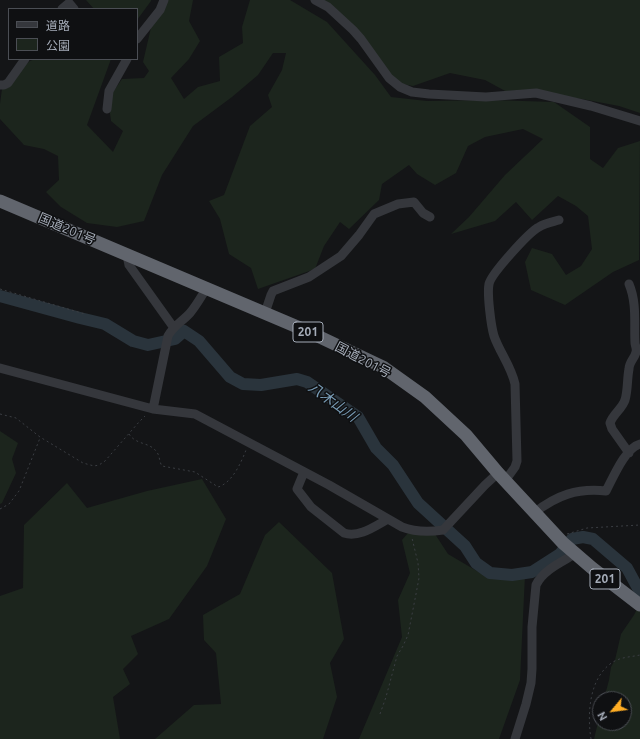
<!DOCTYPE html>
<html>
<head>
<meta charset="utf-8">
<style>
  body { margin:0 }
  #map { position:relative; width:640px; height:739px; overflow:hidden; background:#141517; font-family:Ubuntu,"Noto Sans JP",sans-serif }
  canvas { display:block }
  .legend { position:absolute; left:8px; top:8px; width:130px; height:52px; box-sizing:border-box; background:#0f1012; border:1px solid #4b4e54; margin:0; padding:5px 7px; list-style:none; font-size:12px; color:#a5acb8 }
  .legend li { display:flex; align-items:center; gap:8px; height:20px }
  .legend b { width:20px; border:1px solid #4b4e54 }
  .north { position:absolute; left:592px; top:691px; width:40px; height:40px; box-sizing:border-box; background:#0f1012; border:1px solid #4b4e54; border-radius:50%; rotate:241deg; font-size:11px; font-weight:700; line-height:16px; text-align:center; color:#a5acb8 }
  .north::after { content:''; display:block; margin:auto; width:14px; height:18px; background:#ffad24; clip-path:polygon(50% 0,100% 100%,50% 72%,0 100%) }
</style>
</head>
<body>
<div id="map">
<canvas width="640" height="739"></canvas>
<ul class="legend">
<li><b style="height:5px;background:#35373c"></b>道路</li>
<li><b style="height:11px;background:#1c251d"></b>公園</li>
</ul>
<div class="north">N</div>
</div>
<script>
const c = document.querySelector('canvas').getContext('2d');
c.lineJoin = 'round';
function fill(path, color) {
  c.fillStyle = color;
  c.fill(path, 'evenodd');
}
function trace(path, color, width, dash) {
  c.strokeStyle = color;
  c.lineWidth = width;
  c.lineCap = dash ? 'butt' : 'round';
  c.setLineDash(dash || []);
  c.stroke(path);
}
function drawText(font, color, halo, rows, align = 'center') {
  c.font = font + ' Ubuntu,"Noto Sans JP",sans-serif';
  c.lineWidth = 3;
  c.setLineDash([]);
  c.textBaseline = 'middle';
  c.strokeStyle = halo;
  c.fillStyle = color;
  for (const [text, x, y, turn = 0] of rows) {
    c.save();
    c.translate(x, y);
    c.rotate((+turn || 0) * Math.PI / 180);
    c.textAlign = isNaN(turn) ? turn : align;
    if (halo) c.strokeText(text, 0, 0);
    c.fillText(text, 0, 0);
    c.restore();
  }
}
fill(new Path2D(`
  M86,0H151V1L137,20V9H94Z
  M161,0H193L189,21L200,41L189,59L171,78L184,99L198,87L220,81L219,57L243,43L242,27L250,0H290L327,22L375,75L391,97L427,101L492,100L554,102L590,127V159L603,168L618,148L640,141L639,260L613,272L565,305L531,290L525,262L532,248L552,254L566,275L581,266L592,249L588,216L576,206L558,196L532,220L516,202L495,221L451,234L469,217L505,175L543,139L523,129L485,137L468,146L456,173L435,185L417,174L409,165L382,184L379,200L349,229L340,222L324,246L315,269L258,289L251,268L229,254L220,219L209,201L224,195L250,126L272,107L268,95L282,70L286,53H273L258,75L232,97L193,126L162,175L144,221L117,227L87,223L61,207L46,192L59,180L58,156L44,149L24,145L0,119V104L3,81L30,61L35,59H111L87,125L113,152L123,131L111,121L108,99L122,79L144,78L149,71L143,62L153,19Z
  M310,0H640V113L619,106L582,99L535,93L507,92L485,80L450,73L413,86L392,82L339,14Z
  M0,431L18,443L12,459L16,473L2,503L0,504Z
  M202,479L226,519L207,566L169,619L131,636L138,654L123,669L130,684L113,697L120,739H0V596L23,588L24,525L67,483L87,508L147,491Z
  M279,522L332,573L344,639L330,663L337,697L323,739H155L194,705L221,704L216,653L204,640L203,615L240,594L265,535Z
  M433,531L448,554L487,577L525,575L520,680L499,739H359L402,637L398,600L410,573L402,540L408,533Z
  M640,603V739H594L600,714V723H624V699H604L609,680L611,667L615,660L621,634L634,615Z`), '#1c251d');
trace(new Path2D(`
  M0,296L80,318L105,324L133,341L148,345L175,339L184,331L199,341L230,377L243,384L261,385L297,379L307,382L358,417L376,448L393,465L418,503L465,546L476,563L490,573L512,575L532,572L560,554L572,539L583,537L593,539L627,568L640,592`), '#2a343c', 12);
trace(new Path2D(`
  M0,289L85,314
  M0,414L16,418L40,437L83,463L94,466L99,465L105,461L139,422L145,416
  M129,434C136,445 149,442 156,451C160,455 159,462 162,466L195,472L218,487C232,483 241,463 246,450
  M0,509L9,504L19,491L40,438
  M567,534L587,528L640,525
  M380,714L386,697L397,656L403,646L408,635L416,594L419,578L418,563L412,538
  M591,739C587,714 589,677 613,662C621,657 631,657 640,655`), '#3b3e43', 1, [2, 3]);
trace(new Path2D(`
  M315,0L328,7L353,30L361,39L389,78L400,87L412,92L429,94L486,97L536,93L591,106L640,121
  M62,9L69,3L74,9
  M137,39L160,10L164,0
  M0,85H4L8,83L25,59
  M107,109L109,91L127,59
  M127,255L129,265L174,328
  M265,313L271,295L273,291L309,277L341,256L359,235L374,214L398,204L414,202L423,213L430,217
  M0,368L153,409L195,414L329,485L402,527C415,532 430,532 443,530L485,485L498,473
  M153,409L168,336C173,326 183,321 190,313C196,306 201,297 206,289
  M629,453L612,429L610,423C613,414 622,409 625,400C628,390 627,379 629,369C629,362 635,358 636,352C637,349 635,345 635,343C634,323 637,303 629,284
  M304,472L297,489L311,507L344,533C359,538 375,526 388,519
  M505,481L515,467L517,461L515,384C511,366 500,353 494,336C491,326 487,294 489,284C491,274 529,232 539,227C545,223 552,222 559,220
  M534,513C557,495 577,488 606,491C613,478 625,448 640,444
  M515,739L526,704L531,683L532,669V627L536,585C543,570 562,562 575,554`), '#35373c', 9);
trace(new Path2D(`
  M0,201L307,331L383,367L425,397L466,435L498,473L563,543L592,568L640,605`), '#61656d', 13);
for (const [x, y, w] of [
  [308,332,30],
  [605,579,30]
]) {
  const box = new Path2D();
  box.roundRect(x - w / 2, y - 10, w, 20, 3);
  c.fillStyle = '#0f1012';
  c.fill(box);
  trace(box, '#a5acb8', 1);
}
drawText('bold 12px', '#a5acb8', null, [
  ["201",308,332],
  ["201",605,579]
]);
drawText('13px', '#a5acb8', '#0f1012', [
  ["国道201号",67,229,23],
  ["国道201号",363,360,28]
]);
drawText('italic 14px', '#799cb6', '#0f1012', [
  ["八木山川",333,402,36]
]);
</script>
</body>
</html>
